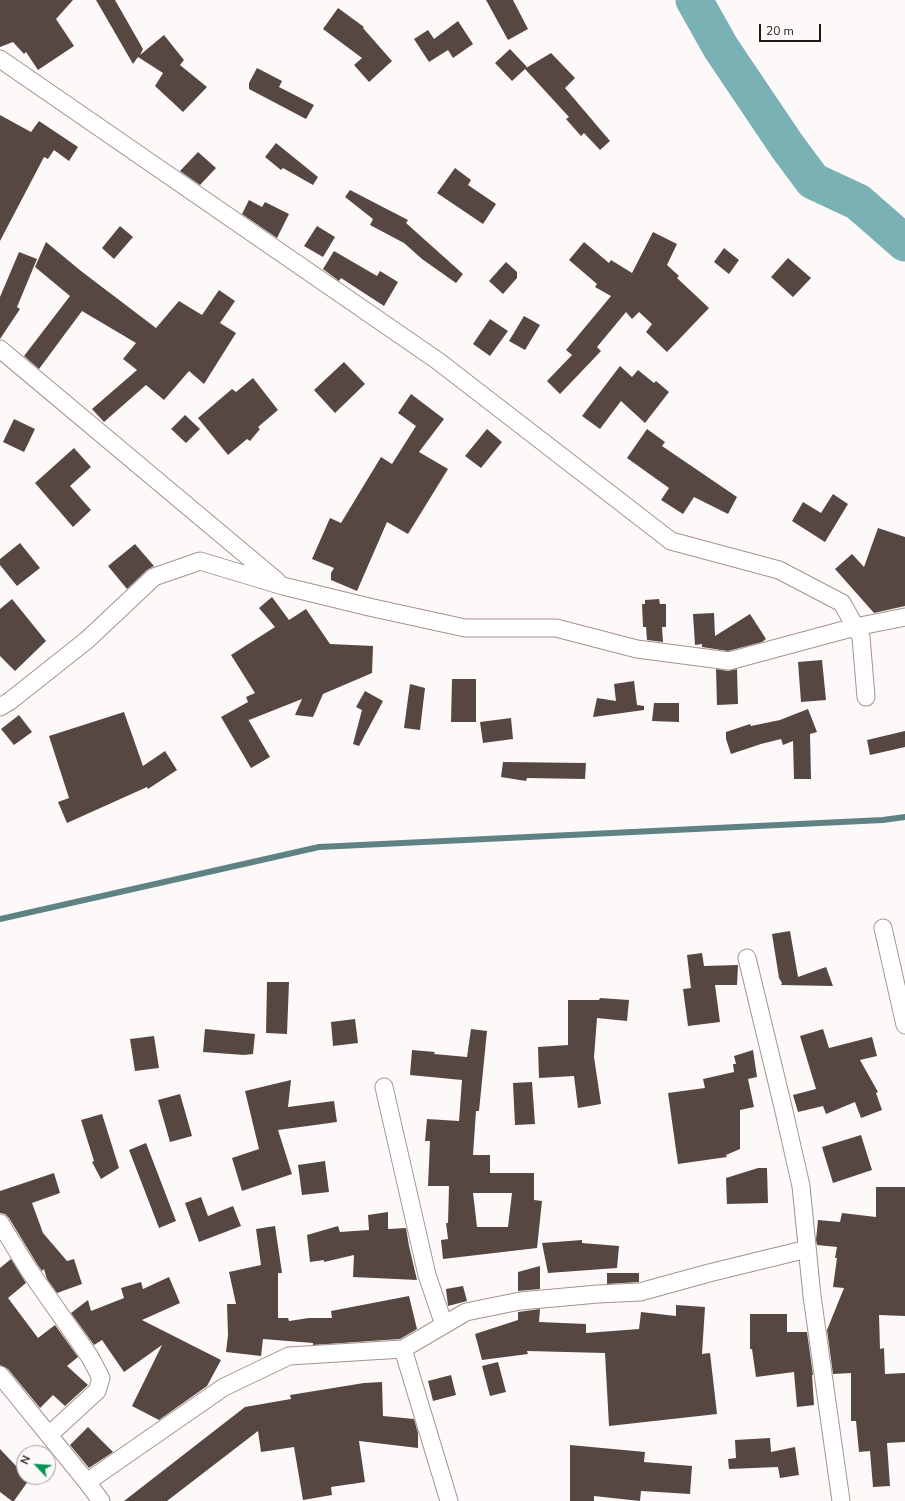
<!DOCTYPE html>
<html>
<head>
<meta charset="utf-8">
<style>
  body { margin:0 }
  #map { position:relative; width:905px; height:1501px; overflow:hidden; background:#fdf9f8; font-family:"Nunito Sans",sans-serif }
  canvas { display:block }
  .north { position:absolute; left:16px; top:1445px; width:40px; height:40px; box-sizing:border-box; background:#fdf9f8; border:1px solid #a59f9e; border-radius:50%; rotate:295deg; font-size:11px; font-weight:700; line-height:16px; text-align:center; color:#201916 }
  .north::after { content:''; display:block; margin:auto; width:14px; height:18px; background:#079353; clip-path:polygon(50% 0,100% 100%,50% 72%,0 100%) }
  .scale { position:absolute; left:759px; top:24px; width:62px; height:18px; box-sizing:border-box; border:2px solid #201916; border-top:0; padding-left:5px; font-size:12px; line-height:14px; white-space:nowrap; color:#201916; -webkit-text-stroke:3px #fdf9f8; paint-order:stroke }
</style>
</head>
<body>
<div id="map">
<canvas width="905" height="1501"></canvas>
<div class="north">N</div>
<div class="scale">20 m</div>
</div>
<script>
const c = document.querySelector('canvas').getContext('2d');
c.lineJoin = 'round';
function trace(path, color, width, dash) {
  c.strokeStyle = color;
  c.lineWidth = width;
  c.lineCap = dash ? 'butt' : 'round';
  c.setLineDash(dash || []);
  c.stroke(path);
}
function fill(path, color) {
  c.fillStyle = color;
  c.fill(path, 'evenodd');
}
trace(new Path2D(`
  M0,919L319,847L883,820L905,817`), '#5f8385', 6);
trace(new Path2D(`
  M694,0L721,48L787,146L813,181L858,202L905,243`), '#7ab1b5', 37);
fill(new Path2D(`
  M0,0H73L56,19L74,46L38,70L26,52L24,54L13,42L0,47Z
  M96,0H115L143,49L140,55L164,35L184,60L180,65L207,87L183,112L155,86L163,73L138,57L133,64Z
  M486,0H513L528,29L508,40Z
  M338,8L364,27L363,28L392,61L369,82L354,65L362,58L323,29Z
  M458,21L473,44L453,58L448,50L429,62L414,39L428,30L434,39Z
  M510,49L527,67L526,68L551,53L575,78L565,88L610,141L600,150L584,133L581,136L566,119L569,117L525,69L512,81L495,63Z
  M257,68L282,81L279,87L314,105L306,119L249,89V83Z
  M0,115L31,132L39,121L78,147L69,161L54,150L48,159L44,157L0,241Z
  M276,143L318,177L313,185L283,168L281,170L265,157Z
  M198,152L216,168L200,185L180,171Z
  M455,168L471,180L468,185L496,204L483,224L437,193Z
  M350,190L408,220L406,223L463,274L456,283L422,259L404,243L370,225L373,219L345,197Z
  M249,200L262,207L265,202L289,214L277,238L242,214Z
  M120,226L133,237L114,259L102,248Z
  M317,226L335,237L323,257L304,246Z
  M653,232L677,244L667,265L679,276L677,278L709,308L667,352L646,332L652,324L639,312L632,319L626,312L597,347L601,351L560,394L547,381L572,355L566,350L611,296L595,287L597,284L569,260L584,242L609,263L611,260L632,273Z
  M46,242L81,271L156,328L179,301L202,315L219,290L235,301L220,323L236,333L204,384L189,371L164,400L146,385L104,422L92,409L137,370L123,359L136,343L82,311L39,369L24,356L70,296L35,267Z
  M724,248L739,260L729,274L714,262Z
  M334,251L377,276L380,271L398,282L384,306L341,278L339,281L323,269Z
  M19,252L37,259L17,307L20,309L0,339V297Z
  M788,258L811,278L793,297L771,277Z
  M506,262L517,272V278L503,294L489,281Z
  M524,316L540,325L525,350L509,341Z
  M490,319L508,331L490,356L473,344Z
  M344,362L365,384L335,413L314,390Z
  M620,366L632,377L638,370L654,383L656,381L669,392L645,423L621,401L600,429L582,416Z
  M253,378L278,410L258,427L260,429L250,441L247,439L228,455L198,418L232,389L236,392Z
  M411,394L444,419L419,452L448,469L408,534L387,522L357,591L331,580V573L334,568L312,559L330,518L341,523L381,457L392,464L416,426L398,413Z
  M185,415L200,429L186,443L171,429Z
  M14,419L35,429L24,452L3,442Z
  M487,429L502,442L481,468L465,456Z
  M647,429L665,442L662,446L737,497L728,514L694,497L683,514L661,500L669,488L627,458Z
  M74,448L91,467L70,486L91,510L73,527L35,483Z
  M833,494L848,504L825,542L792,521L803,502L821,513Z
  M878,528L905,537V606L874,613L835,569L852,554L864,567Z
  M20,543L40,568L17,586L0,565V559Z
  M135,544L154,566L147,570L127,589L108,566Z
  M272,597L289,620L306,609L330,644L373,646L372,673L323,694L313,717L295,715L302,699L249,720L248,719L270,757L251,768L221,717L248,702L246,697L255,693L231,655L275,627L259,608Z
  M12,599L46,641L15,671L0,656V609Z
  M659,599L660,604H666V627H662L663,642L647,640L646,627H643L642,604H645V600Z
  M714,613L715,636L750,614L766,639L762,642L728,651L702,647V644L695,645L693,614Z
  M822,660L826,700L801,702L798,662Z
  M716,669L728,671L737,669L738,704L717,705Z
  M452,679H476V722H451Z
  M634,681L637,705L644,706V710L593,717L597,698L616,701L614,684Z
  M410,684L425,688L420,730L404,728Z
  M365,691L383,701L359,746L353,744L362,710L356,707Z
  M654,703H679V722L652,721Z
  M808,709L817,732L810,734L811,779H794L793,741L783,745L781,739L761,744L731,754L726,739V732L750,724L751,726L780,720Z
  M124,712L143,766L165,751L177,770L148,789L147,787L67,823L58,802L69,798L49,736Z
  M19,715L32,732L14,745L1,729Z
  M511,718L513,739L483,743L480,722Z
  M905,731V747L870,755L867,740Z
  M503,762L586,763L585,779L527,778L526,781L501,777Z
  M790,931L798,977L826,967L833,986L781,985L782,983L779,978L772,934Z
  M702,953L704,966L738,965L737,985H715L720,1022L688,1026L683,989L691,988L687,955Z
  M267,982H289L287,1034L266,1033Z
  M600,998L629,1000L627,1021L597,1018L594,1057L601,1104L578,1108L574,1076L539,1078L538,1047L568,1045V1000H599Z
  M355,1019L358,1043L333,1046L331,1022Z
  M205,1029L255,1034L253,1054L244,1055L203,1052Z
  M471,1029L487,1031L479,1111H476L473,1155H490V1173H534V1200L542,1201L537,1248L443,1259L441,1240L448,1239L446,1223H448L449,1186H428L430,1141H425L427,1119L459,1121L462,1080L410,1075L412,1050L435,1052L434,1054L467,1057ZM473,1193H512L508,1227H477Z
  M823,1029L829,1048L872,1037L877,1056L860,1060L878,1092L876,1093L882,1110L861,1118L855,1102L826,1114L823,1106L798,1112L793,1095L816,1089L800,1036Z
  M154,1036L159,1068L135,1071L130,1039Z
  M753,1050L757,1077L748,1079L754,1107L740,1110V1149L726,1155L727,1157L678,1164L668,1093L705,1088L703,1079L734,1072L733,1064H736L734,1056Z
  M291,1080L288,1107L334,1101L337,1122L278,1130L292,1174L242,1191L232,1158L259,1149L245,1091Z
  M532,1082L535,1124L515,1125L513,1083Z
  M180,1094L192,1136L170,1142L158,1100Z
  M102,1114L119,1168L101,1179L92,1162L94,1161L81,1120Z
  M861,1135L872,1170L833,1183L822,1147Z
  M146,1143L176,1221L159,1228L129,1150Z
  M325,1161L329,1192L302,1195L298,1165Z
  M758,1168H767L768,1203L727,1204L726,1178Z
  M54,1173L60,1193L32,1203L43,1233L67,1261L74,1259L82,1284L57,1293L47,1279L44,1269L42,1271L37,1264L9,1218L5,1214L0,1213V1191Z
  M876,1187H905V1316L879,1315L880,1349L884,1348L885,1374L905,1373V1442L887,1443L890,1486L873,1487L870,1451L859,1452L856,1421H851V1373L833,1374L827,1330L844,1288L833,1287L837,1258H835L837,1247L817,1245L816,1240L818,1220L840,1222L842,1213L876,1217Z
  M201,1197L208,1216L233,1206L241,1226L199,1242L185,1203Z
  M388,1212V1229L406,1228L409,1246L417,1280L353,1277L354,1255L324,1262V1260L310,1262L307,1235L338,1226L340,1232L369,1230L368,1215Z
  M275,1226L282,1273H278V1318H288L289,1321L309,1318H332L331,1311L409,1296L417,1329L400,1339L313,1345V1343L263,1339L261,1356L226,1352L228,1335L227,1304H236L229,1272L261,1265L256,1229Z
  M582,1240V1243L619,1246L617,1268L548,1273L542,1243Z
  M11,1259L26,1283L8,1298L38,1338L55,1325L78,1357L67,1366L88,1385L65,1406L53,1395L40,1408L8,1369L0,1365V1268Z
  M540,1266V1289L518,1291V1272Z
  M607,1273H639V1282L607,1284Z
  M169,1277L180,1303L142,1320L221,1360L207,1386L159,1420L132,1406L162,1345L124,1372L102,1340L94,1345L71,1313L88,1300L91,1311L124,1298L121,1288L141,1282L143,1289Z
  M463,1286L467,1301L448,1306L446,1289Z
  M676,1305L705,1307L702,1354L710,1353L717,1414L609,1426L605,1353L527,1351L528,1354L482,1360L475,1334L518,1320V1312L540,1309L539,1322L586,1324V1333L639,1329L641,1312L676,1316Z
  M750,1314H787V1332H807L813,1375H812L814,1405L797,1407L794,1372L756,1377L752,1349H750Z
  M498,1362L506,1392L490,1396L482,1366Z
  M451,1375L456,1395L433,1401L428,1381Z
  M382,1382L383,1416L414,1419L418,1433V1448L359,1441L365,1482L331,1487L332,1495L303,1500L294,1447L261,1452L258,1431L167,1501H124L245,1407L291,1399L290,1395L364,1383Z
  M88,1427L113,1452L89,1468L70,1445Z
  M770,1438L771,1452L795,1447L799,1475L780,1478L778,1467L729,1469L728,1459L736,1458L735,1440Z
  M570,1445L645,1452L644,1462L692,1466L690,1494L641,1491L640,1501L594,1496V1501H570Z
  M0,1449L17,1467L24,1472V1477H31L14,1501H12L0,1492Z`), '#574742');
const street = new Path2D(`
  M0,59L438,361L671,541L779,570L842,603L861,637L866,697
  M0,349L277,581
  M0,707L10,701L87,640L154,577L200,561L283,586L369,607L465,628H556L637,649L729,661L855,627L905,617
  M883,928L905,1025
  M747,958L783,1107L801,1186L812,1296L841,1501
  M384,1087L427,1275L444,1325
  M0,1223L29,1270L90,1357L101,1378L97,1391L49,1435
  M403,1349L449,1501
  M0,1375L87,1482L101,1501
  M87,1482L224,1387L289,1356L403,1349L466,1312L520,1301L598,1294L640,1292L709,1273L807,1249`);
trace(street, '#a5938c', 19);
trace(street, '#fff', 17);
</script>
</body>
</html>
